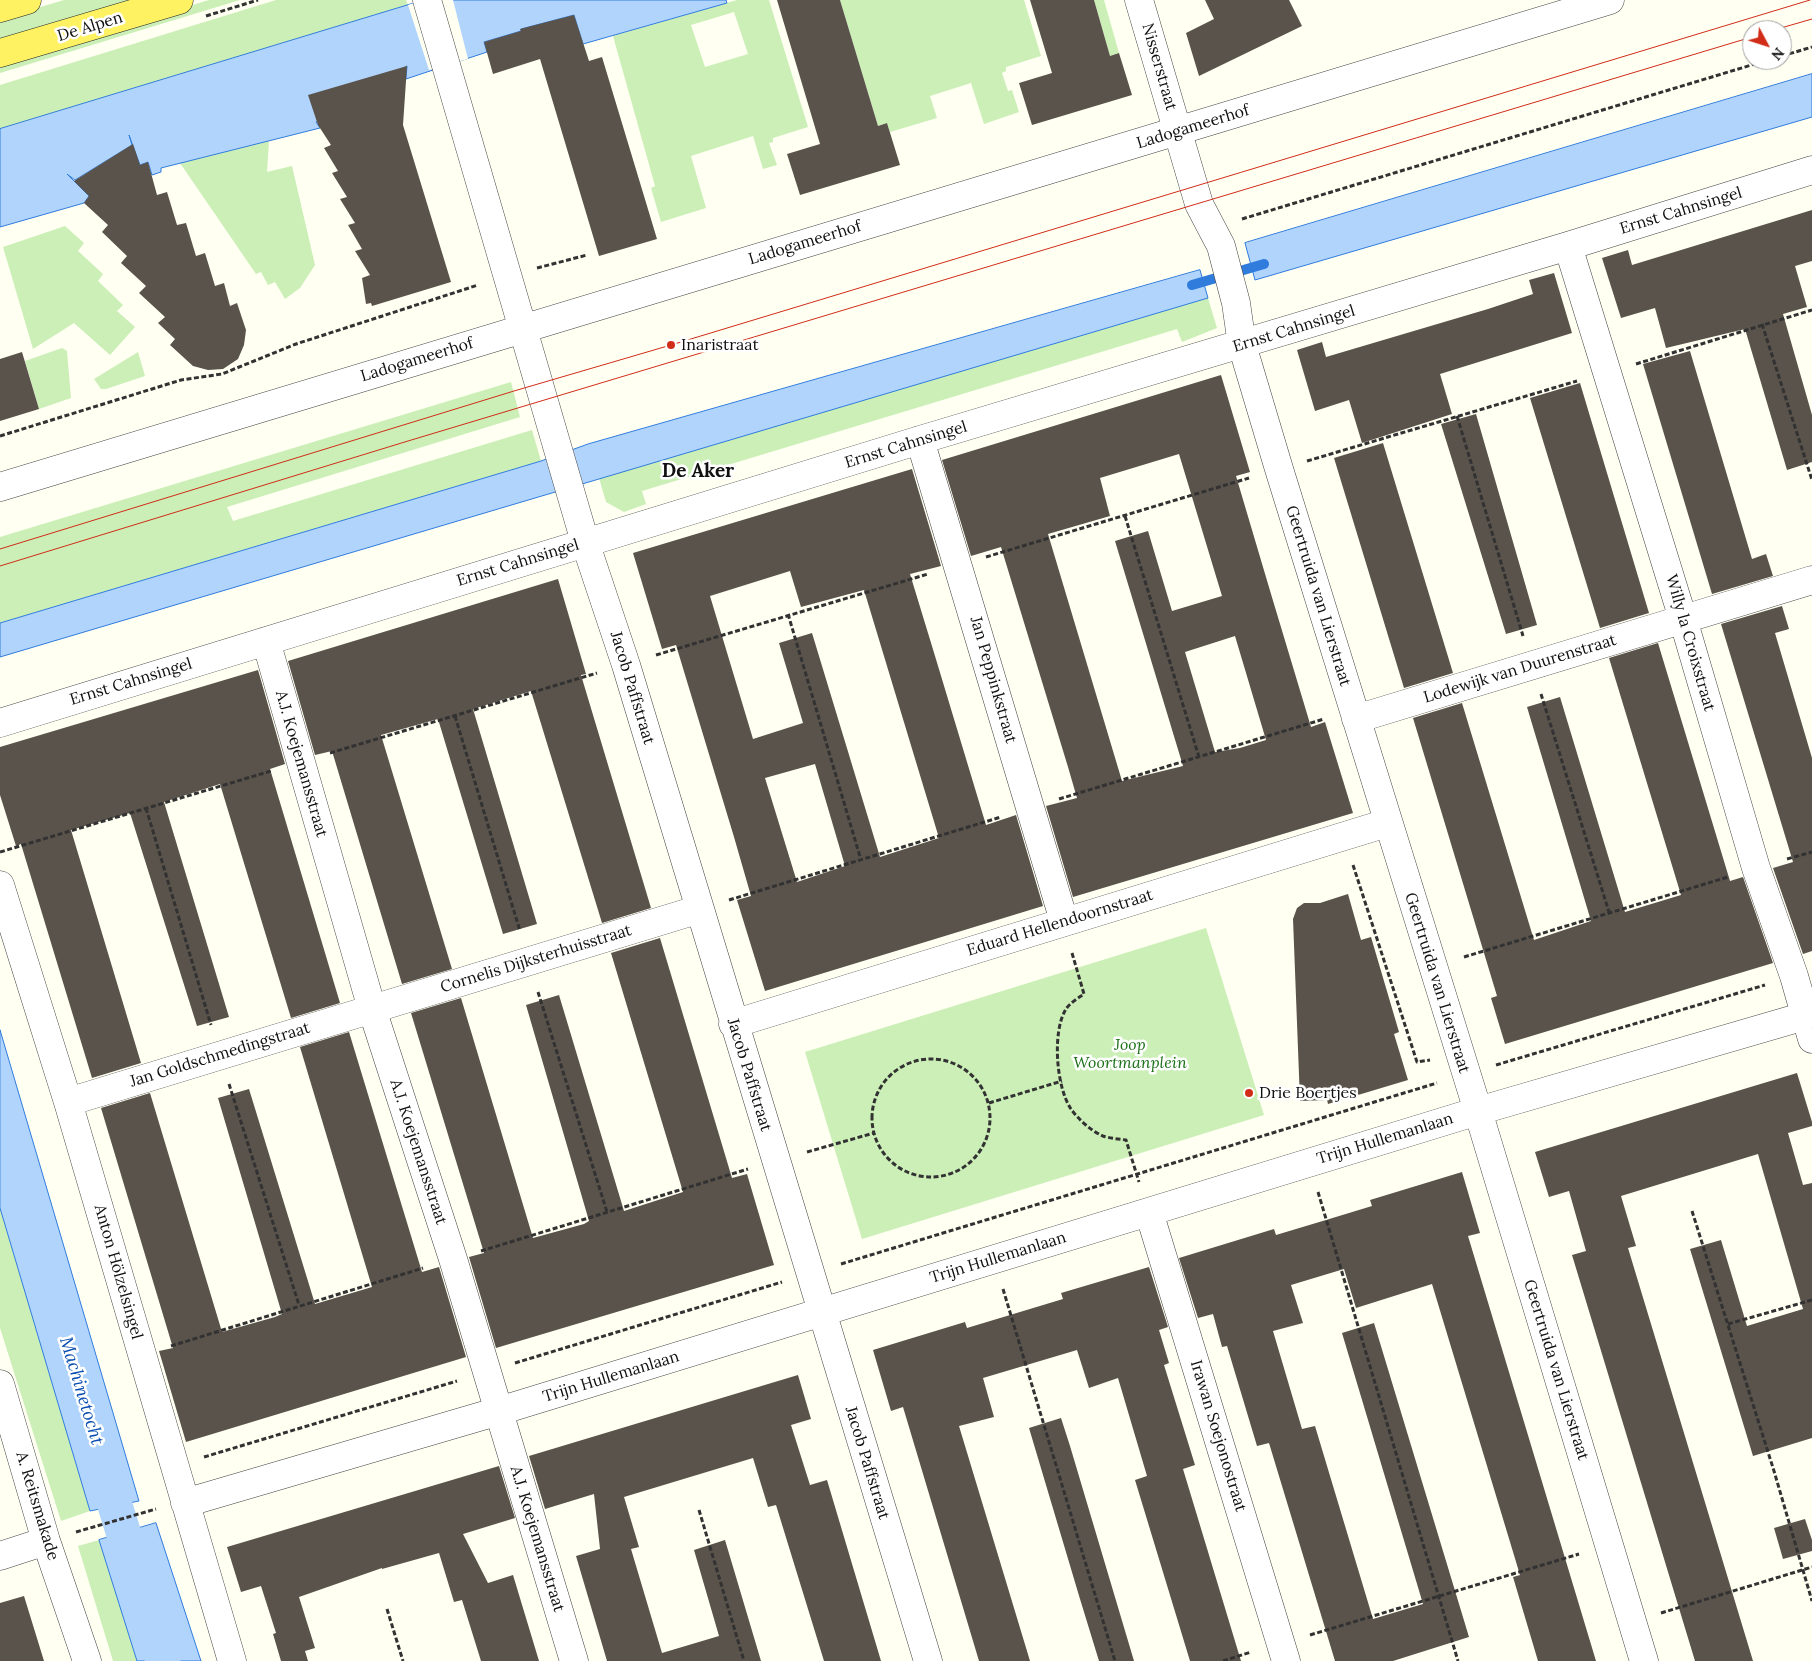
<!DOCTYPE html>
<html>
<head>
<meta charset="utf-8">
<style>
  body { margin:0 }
  #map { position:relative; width:1812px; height:1661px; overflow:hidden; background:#fffff2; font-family:Lora,serif }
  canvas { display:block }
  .north { position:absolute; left:1742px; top:20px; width:50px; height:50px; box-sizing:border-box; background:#fff; border:1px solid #9f9f9f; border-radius:50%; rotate:130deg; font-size:14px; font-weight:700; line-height:20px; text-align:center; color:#101010 }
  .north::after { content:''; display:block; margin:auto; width:18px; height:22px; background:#d02c17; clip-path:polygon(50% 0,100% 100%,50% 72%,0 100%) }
</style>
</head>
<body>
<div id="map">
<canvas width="1812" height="1661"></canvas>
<div class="north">N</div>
</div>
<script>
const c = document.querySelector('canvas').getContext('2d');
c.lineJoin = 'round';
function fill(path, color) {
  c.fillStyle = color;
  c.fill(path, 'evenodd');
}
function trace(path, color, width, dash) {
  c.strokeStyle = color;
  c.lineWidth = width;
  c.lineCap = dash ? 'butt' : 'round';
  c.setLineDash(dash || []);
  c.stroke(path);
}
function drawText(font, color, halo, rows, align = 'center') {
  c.font = font + ' Lora,serif';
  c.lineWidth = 5;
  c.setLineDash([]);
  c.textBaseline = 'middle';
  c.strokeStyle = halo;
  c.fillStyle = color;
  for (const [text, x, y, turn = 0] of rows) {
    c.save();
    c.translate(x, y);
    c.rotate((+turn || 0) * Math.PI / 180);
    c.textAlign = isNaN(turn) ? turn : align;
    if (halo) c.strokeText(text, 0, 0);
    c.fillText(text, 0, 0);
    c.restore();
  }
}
fill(new Path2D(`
  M64,0H145L0,44V19Z
  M209,0H240L0,73V63Z
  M276,0H406L408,5L0,129V85Z
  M737,0H769L808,127L773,138V142L769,143L777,165L763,169L753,136L691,156L706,208L661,222L651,188L655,186L613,36ZM734,12L748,54L705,67L691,25Z
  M840,0H1024L1041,56L1006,67V71L1002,73L1008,91L1012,90L1019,112L984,124L971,83L930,96L937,118L890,132L887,123L878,126Z
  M1094,0H1104L1119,53L1110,56Z
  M269,141L267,172L292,166L315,265L300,288L285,299L275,282L268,285L261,272L256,274L180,163Z
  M65,226L84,243L78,251L103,274L98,281L123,305L117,311L135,327L110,355L74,323L33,349L3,247Z
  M1208,298L1217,328L1182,342L1177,329L642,491L646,504L624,512L606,502L599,478Z
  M62,348L67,351L71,398L39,409L25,361Z
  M138,352L145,376L106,389H101L94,379Z
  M511,382L520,417L227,507L233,521L532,430L541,461L0,623V537Z
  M1206,928L1264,1115L862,1239L805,1052Z
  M0,1208L90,1511L61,1521L0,1328Z
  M99,1540L137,1661H113L78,1546Z`), '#cbefb7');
const water = new Path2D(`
  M424,0H726L727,3L583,44L574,15L521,29V31L484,42L487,52L406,79L407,66L316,122L320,128L161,168V172L152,175L148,162L140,165L129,135L132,145L75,180L67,174L89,196L84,203L0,227V129Z
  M1812,74V117L1255,280L1245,243Z
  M1200,270L1208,298L0,657V623L541,461L588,444Z
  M0,1030L139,1501L90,1511L0,1208Z
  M156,1523L201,1661H137L99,1540Z`);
fill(water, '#b1d4fd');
trace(water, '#307cdc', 1);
fill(new Path2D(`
  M424,0H453L468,59L429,70L408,5Z`), '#fffff2');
trace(new Path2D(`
  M1192,285L1264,264`), '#307cdc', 10);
trace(new Path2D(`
  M101,1460L163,1661`), '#b1d4fd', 35);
fill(new Path2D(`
  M777,0H840L878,126L887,123L900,165L800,195L787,154L820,144Z
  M1030,0H1094L1110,56L1119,53L1132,95L1032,125L1019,83L1052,73Z
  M1205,0H1289L1302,26L1199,76L1186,33L1214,19Z
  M574,15L589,61L602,57L657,239L599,256L540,59L493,74L484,42L521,31L520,29Z
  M407,66L403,125L451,282L372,306L371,303L366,304L362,278L370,275L355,251L362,249L348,225L355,223L340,199L347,197L332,173L338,171L324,148L331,145L318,125L308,95Z
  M133,144L140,165L148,162L157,195L167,192L177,225L186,223L196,256L205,253L215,286L224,283L230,306L237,303L246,330L244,345L238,359L223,369L208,370L193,366L170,345L175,339L158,323L165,317L139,293L146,286L121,263L127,256L102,232L108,225L84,203L89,196L74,181Z
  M1812,210V261L1795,266L1807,307L1783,314L1812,415V462L1787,470L1745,329L1666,348L1655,308L1621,318L1602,258L1628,250L1632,265Z
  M1554,273L1572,333L1440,374L1452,414L1362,443L1349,400L1315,411L1297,350L1322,342L1326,357L1488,309L1533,294L1529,280Z
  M1690,351L1752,559L1766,554L1773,576L1712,594L1643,364Z
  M22,352L39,409L0,421V359Z
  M1221,375L1250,472L1236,476L1271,594L1311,727L1325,722L1353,813L1073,897L1046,806L1077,798L1068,767L1001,547L971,556L942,460ZM1179,454L1222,596L1172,611L1148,531L1115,541L1183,766L1122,781L1048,534L1110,516L1100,478ZM1235,636L1266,740L1240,748L1215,752L1185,652Z
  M1580,383L1649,613L1600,628L1530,398Z
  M1476,414L1537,625L1506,634L1441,424Z
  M1383,443L1453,673L1404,688L1334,458Z
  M912,469L941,566L910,574L935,656L986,825L1016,815L1043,906L765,991L737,900L751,896L734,837L676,645L662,649L633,553ZM790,571L801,607L864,590L939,838L880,857L812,633L779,643L803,723L753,739L710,596ZM815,764L845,866L797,882L765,778Z
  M558,579L586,674L581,675L651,908L602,923L531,691L473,709L537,924L503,934L438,719L381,735L452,969L402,984L332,751L315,755L288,661Z
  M1782,606L1789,629L1775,633L1812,758V951L1803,954L1773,868L1793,862L1721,624Z
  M1658,643L1730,881L1743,877L1773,963L1505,1044L1491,998L1497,996L1413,718L1462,703L1534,940L1591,921L1527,707L1560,697L1625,912L1681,895L1609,658Z
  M258,670L285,764L270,769L340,1003L291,1018L220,784L164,802L229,1017L197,1026L130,813L71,830L141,1063L92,1078L21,844L16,846L0,795V747Z
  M1348,894L1361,940L1371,937L1399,1032L1394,1034L1408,1080L1328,1104L1327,1100L1300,1101L1293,919L1297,908L1304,903H1320Z
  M660,938L732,1178L747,1174L774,1265L496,1348L469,1257L484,1253L411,1013L461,998L533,1238L584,1224L589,1221L526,1005L559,995L624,1211L683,1192L611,953Z
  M349,1032L422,1272L439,1267L466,1357L186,1442L159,1351L173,1348L101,1108L150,1093L222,1332L275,1317L282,1314L218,1098L249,1089L315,1304L372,1287L300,1047Z
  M1797,1073L1812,1122V1126L1788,1133L1803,1185L1812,1183V1438L1753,1456L1690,1249L1721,1240L1747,1326L1803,1309L1758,1154L1621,1196L1636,1246L1628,1248L1753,1661H1695L1572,1255L1586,1251L1569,1191L1549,1197L1535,1152Z
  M1462,1172L1480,1233L1468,1236L1596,1661H1538L1513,1577L1520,1575L1432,1284L1356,1308L1344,1269L1291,1285L1303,1323L1273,1331L1302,1429L1315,1426L1373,1619L1423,1604L1342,1333L1374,1323L1469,1637L1393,1661H1335L1269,1443L1257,1446L1227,1346L1222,1347L1213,1314L1198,1318L1179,1258L1274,1229L1276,1235L1326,1220L1372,1206L1370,1200Z
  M1149,1267L1168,1327L1159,1330L1169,1363L1164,1365L1195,1465L1183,1469L1241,1661H1190L1135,1480L1147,1476L1118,1378L1089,1388L1077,1350L983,1378L994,1417L959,1426L1030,1661H979L903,1407L891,1411L873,1350L965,1322L967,1328L1063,1299L1061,1293Z
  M798,1375L811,1419L791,1425L810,1485L827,1480L881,1661H824L776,1505L768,1507L753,1458L624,1497L639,1547L631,1549L662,1653L719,1636L694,1550L725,1540L761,1661H607L576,1556L600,1549L594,1494L545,1509L529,1456Z
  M1061,1418L1070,1446L1134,1661H1099L1080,1599L1029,1428Z
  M499,1466L515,1518L463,1534L488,1583L513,1575L539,1661H481L462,1600L454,1602L439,1553L382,1569V1568L299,1597L315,1648L305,1651L308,1661H281L273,1634L276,1633L261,1586L241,1592L227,1547Z
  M1805,1519L1812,1540V1551L1783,1559L1774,1528Z
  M24,1596L44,1661H0V1603Z`), '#5a534b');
const minor = new Path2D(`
  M427,0L585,542L626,665L928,1661
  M1139,0L1199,204L1221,246L1236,303L1242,345L1279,469L1478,1111L1644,1661
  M1568,246L1683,619L1756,868L1794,976L1812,1039
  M920,440L1064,921
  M0,487L1610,0
  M266,641L372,1009L453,1259L574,1661
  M1356,719L1812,580
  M0,723L920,440L1568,246L1812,170
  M0,885L68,1102L232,1661
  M733,1024L1387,823
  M68,1102L700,909
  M1149,1212L1286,1661
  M0,1384L46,1541L87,1661
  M185,1503L499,1411L1478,1111L1812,1014
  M0,1556L46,1541`);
const major = new Path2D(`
  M0,8L27,0
  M0,53L179,0`);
trace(minor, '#434343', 29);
trace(major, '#212121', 29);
trace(new Path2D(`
  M206,16L258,0
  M1782,56L1812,47
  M1242,219L1768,60
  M537,268L587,255
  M1762,324L1812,480
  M1636,364L1812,310
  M1457,416L1523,636
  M0,436L181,380L222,374L296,344L478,285
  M1307,461L1577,381
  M1125,516L1199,757
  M986,557L1249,478
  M788,614L861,860
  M656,655L928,574
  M1541,694L1609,912
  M455,716L520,931
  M330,753L597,673
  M1059,799L1324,719
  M146,808L211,1025
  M0,852L271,771
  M1787,859L1812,852
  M1353,865L1417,1062L1430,1060
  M729,900L1001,817
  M1072,953L1084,994C1078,998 1070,1003 1066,1009C1052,1031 1056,1087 1071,1109C1078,1119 1091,1131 1103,1136C1109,1138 1118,1139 1126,1140L1139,1182
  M1464,957L1728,877
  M538,992L607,1212
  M872 1118a59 59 0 1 1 118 0a59 59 0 1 1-118 0Z
  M1496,1065L1765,985
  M229,1084L299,1305
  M989,1103L1062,1081
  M807,1152L874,1133
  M1318,1192L1458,1661
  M1692,1211L1774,1471L1812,1601
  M481,1251L748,1169
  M841,1264L1437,1083
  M1003,1289L1115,1661
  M1728,1324L1812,1300
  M171,1346L423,1268
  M515,1363L782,1282
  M204,1457L457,1381
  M699,1510L744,1661
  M76,1532L156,1509
  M387,1609L403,1661
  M1661,1613L1812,1567
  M1310,1635L1579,1554
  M1223,1661L1251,1652`), '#323232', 3, [5, 2.5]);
trace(minor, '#fff', 28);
trace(major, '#fff262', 28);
trace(new Path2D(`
  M1774,30L1812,19
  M0,549L514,391L671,345L1810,0
  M0,566L408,441L1752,37`), '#d02c17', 1);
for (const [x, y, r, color] of [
  [671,345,5,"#d02c17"],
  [1249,1093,5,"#d02c17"]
]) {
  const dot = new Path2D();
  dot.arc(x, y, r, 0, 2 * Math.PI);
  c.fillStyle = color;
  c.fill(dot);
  trace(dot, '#fff', 2);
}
drawText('16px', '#101010', '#fff', [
  ["De Alpen",90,27,-17],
  ["Nisserstraat",1159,67,74],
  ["Ladogameerhof",1193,127,-17],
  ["Ernst Cahnsingel",1681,211,-17],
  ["Ladogameerhof",805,243,-17],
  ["Ernst Cahnsingel",1294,329,-17],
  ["Ladogameerhof",417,360,-17],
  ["Ernst Cahnsingel",906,445,-17],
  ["Ernst Cahnsingel",518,563,-17],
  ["Geertruida van Lierstraat",1318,596,73],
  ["Willy la Croixstraat",1690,643,74],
  ["Lodewijk van Duurenstraat",1520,669,-17],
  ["Jan Peppinkstraat",993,680,74],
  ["Ernst Cahnsingel",131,682,-17],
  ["Jacob Paffstraat",632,688,73],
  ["A.J. Koejemansstraat",301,764,74],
  ["Eduard Hellendoornstraat",1060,923,-17],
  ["Cornelis Dijksterhuisstraat",536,959,-17],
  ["Geertruida van Lierstraat",1437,983,73],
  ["Jan Goldschmedingstraat",220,1055,-17],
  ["Jacob Paffstraat",749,1075,73],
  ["Trijn Hullemanlaan",1385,1139,-17],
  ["A.J. Koejemansstraat",418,1152,72],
  ["Trijn Hullemanlaan",998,1258,-17],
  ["Anton Hölzelsingel",118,1272,74],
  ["Geertruida van Lierstraat",1556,1370,73],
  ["Trijn Hullemanlaan",611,1377,-17],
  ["Irawan Soejonostraat",1218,1436,73],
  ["Jacob Paffstraat",867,1463,73],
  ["A. Reitsmakade",37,1506,73],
  ["A.J. Koejemansstraat",537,1539,73]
]);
drawText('16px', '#101010', '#fff', [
  ["Inaristraat",681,345],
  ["Drie Boertjes",1259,1093]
], 'left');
drawText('italic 16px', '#1c7018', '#fff', [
  ["Joop",1130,1045],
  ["Woortmanplein",1130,1063]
]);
drawText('italic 18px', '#0a4eb1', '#fff', [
  ["Machinetocht",81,1391,73]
]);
drawText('bold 19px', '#101010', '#fff', [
  ["De Aker",698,472]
]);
</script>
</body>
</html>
